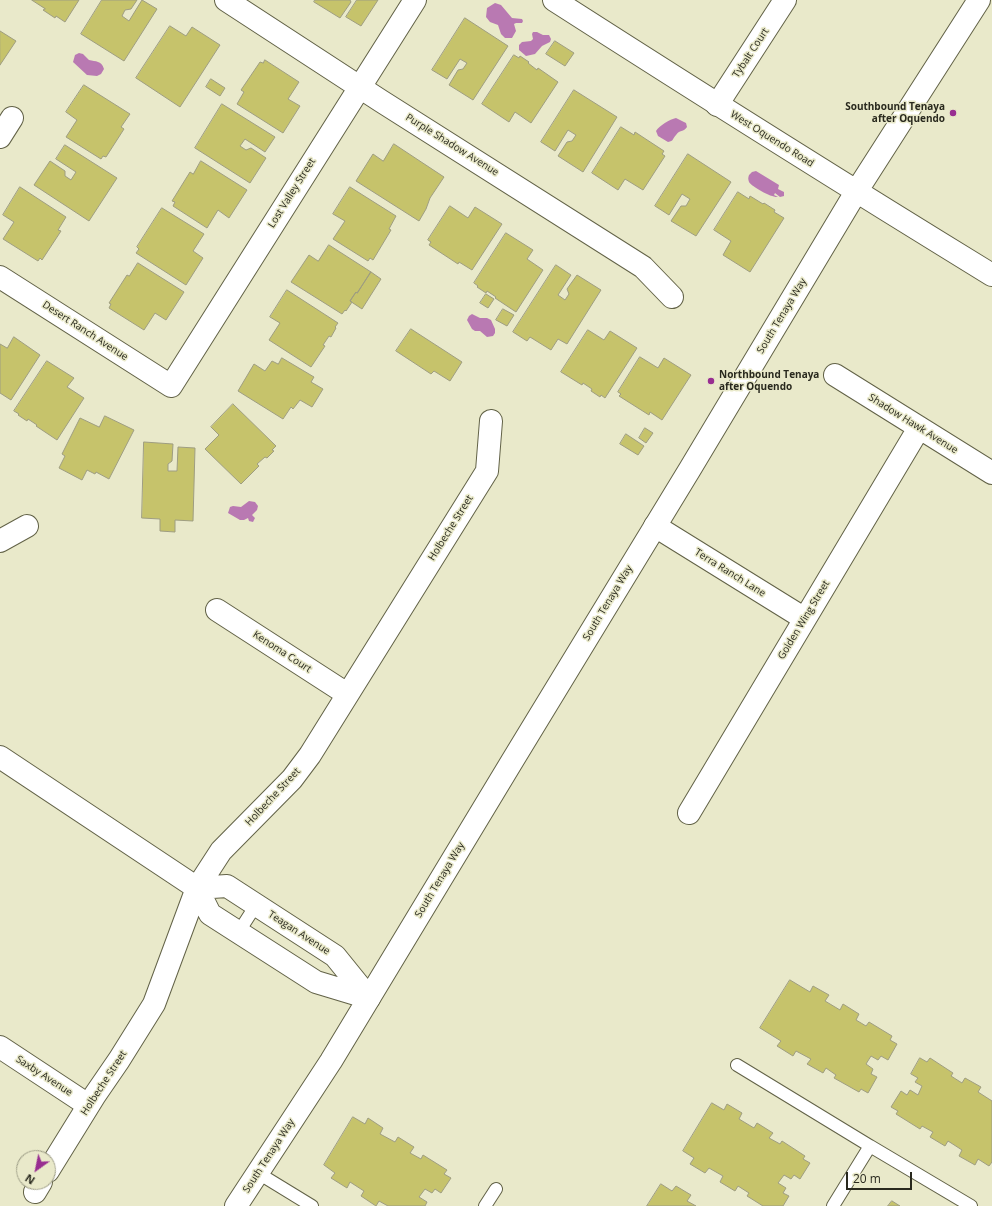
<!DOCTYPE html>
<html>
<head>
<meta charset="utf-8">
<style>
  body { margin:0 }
  #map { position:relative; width:992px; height:1206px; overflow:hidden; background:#e9e9ca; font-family:"Open Sans",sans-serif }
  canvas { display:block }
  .north { position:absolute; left:16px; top:1150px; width:40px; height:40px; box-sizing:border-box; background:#e9e9ca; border:1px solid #9c9c85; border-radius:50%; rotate:213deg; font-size:11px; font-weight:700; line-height:16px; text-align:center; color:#29291e }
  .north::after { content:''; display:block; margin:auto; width:14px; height:18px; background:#982e91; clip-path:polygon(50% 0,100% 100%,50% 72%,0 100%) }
  .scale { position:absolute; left:846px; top:1172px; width:66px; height:18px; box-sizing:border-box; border:2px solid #29291e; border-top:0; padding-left:5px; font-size:12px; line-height:14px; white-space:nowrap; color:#29291e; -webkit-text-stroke:3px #e9e9ca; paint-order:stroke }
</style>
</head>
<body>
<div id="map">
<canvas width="992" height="1206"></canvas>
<div class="north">N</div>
<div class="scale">20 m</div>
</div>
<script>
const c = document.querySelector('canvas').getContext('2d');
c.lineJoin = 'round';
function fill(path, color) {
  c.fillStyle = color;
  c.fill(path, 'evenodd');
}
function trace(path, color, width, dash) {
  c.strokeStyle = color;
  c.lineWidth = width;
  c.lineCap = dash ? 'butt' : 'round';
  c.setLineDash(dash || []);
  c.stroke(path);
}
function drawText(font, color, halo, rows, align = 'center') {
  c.font = font + ' "Open Sans",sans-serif';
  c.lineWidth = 3;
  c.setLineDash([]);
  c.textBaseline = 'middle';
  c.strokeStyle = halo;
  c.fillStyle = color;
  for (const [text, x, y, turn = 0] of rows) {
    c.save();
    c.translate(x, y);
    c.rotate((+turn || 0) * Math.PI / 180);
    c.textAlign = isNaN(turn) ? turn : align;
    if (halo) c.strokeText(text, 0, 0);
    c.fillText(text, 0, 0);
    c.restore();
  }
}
fill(new Path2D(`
  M495,3L501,5L512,18L522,19L523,21L522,23H516L514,24L516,31L512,38H505L501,34L498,25L490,22L486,17L487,8Z
  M533,32H537L543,35H549L551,39L550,42L542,46L535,54L526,56L519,50V45L522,42L531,41L533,39L532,34Z
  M79,53L83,54L89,60C96,62 101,60 104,69L101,74L97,76L87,75L73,62L75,55Z
  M676,118L686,123L687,127C684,132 679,130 676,135C672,139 674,141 668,142L658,136L656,131C659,126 670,119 676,118Z
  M756,171L779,185L778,189L784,192V196L780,197L775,193L774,195L778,197C772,198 752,187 749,182C748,179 748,178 749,175L752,172Z
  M472,314L480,318H487L491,320L495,329V333L493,336L487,337L480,331H475L472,329L467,320L469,316Z
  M249,501L255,502L258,506L257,510L252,515L255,518L253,522L249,521L248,518L244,520H240L228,513L230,507L233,506L241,507Z`), '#b979b2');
const building = new Path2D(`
  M32,0H79L65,22L56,16L55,18L43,10L45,9Z
  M102,0H137L131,9L125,10L122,16L129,21L142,0L157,9L124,61L81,34Z
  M315,0H350L351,2L340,18L314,2Z
  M357,0H378L361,26L346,17Z
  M465,18L508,46L473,100L449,85L458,70L463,69L467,63L460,59L447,79L432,70Z
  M170,26L186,36L192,27L220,45L180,107L136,78Z
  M0,31L16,41L0,65Z
  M555,41L574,53L565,66L546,54Z
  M514,55L519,58L520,56L529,62L528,63L537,70L538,68L558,82L531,123L515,112L509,122L482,104Z
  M265,60L299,82L288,99L300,106L283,133L237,104L244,92L241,90L260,62L263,63Z
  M211,79L225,88L220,96L206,87Z
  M84,85L130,114L121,127L124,129L106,157L103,156L101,159L66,137L77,120L66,112Z
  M574,90L617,117L583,172L558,156L567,142L572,141L576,135L568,130L555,151L541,142Z
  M222,104L275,137L265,152L245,139L240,146L246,150L251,148L266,158L250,183L195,148Z
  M621,127L634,135L635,132L664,151L662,154L665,156L643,190L625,179L618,190L592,173Z
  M394,144L444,177L430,198L426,209L419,221L356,181L373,154L383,161Z
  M65,145L117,178L89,221L34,185L50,161L65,171V176L71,180L76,172L56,159Z
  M688,154L731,182L696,236L671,221L681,206H686L690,199L682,194L669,215L655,206Z
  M201,161L247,190L229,218L218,210L207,228L173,206L175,202L172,201L190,172L193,174Z
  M20,187L66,217L58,230L61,231L42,260L40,258L38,261L3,239L14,222L3,215Z
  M350,187L396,216L389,229L391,230L373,260L370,258L368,261L333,239L345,221L333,214Z
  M738,192L749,199L750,196L763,204L764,203L775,210L774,212L784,218L750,272L723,255L731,241L714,230Z
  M450,206L468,218L475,207L502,224L472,270L459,262L458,264L429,245L431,242L428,240Z
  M162,208L204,234L193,251L203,258L186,285L136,253L139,249L137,247Z
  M506,233L533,250L527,259L543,270L516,312L495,298L496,297L487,291L486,293L477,287L478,286L474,283Z
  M329,245L371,272L357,293L356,292L350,301L352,302L346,311L345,310L342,314L291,282L309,255L318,261Z
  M138,263L184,292L166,320L155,313L144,330L109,308L111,304L109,303L127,275L129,276Z
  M556,265L571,275L558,295L565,300L569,294L567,289L577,275L601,290L567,344L558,339L551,350L530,337L527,341L513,332Z
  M371,272L381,279L362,309L350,301L356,292L357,293Z
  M287,290L338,323L335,327L336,328L331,337L329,336L323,345L325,346L311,367L269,340L280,323L270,317Z
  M486,294L494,299L488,308L480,303Z
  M503,309L514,315L507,326L496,320Z
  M411,329L462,362L450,381L434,371L431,374L396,351Z
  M588,330L604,340L610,331L637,348L605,398L601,395L600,397L591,391L592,389L583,383L582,385L561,372Z
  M14,337L40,355L11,400L0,393V344L7,348Z
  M640,357L658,368L664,358L691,375L662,420L650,412L649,415L619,396L621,394L618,392Z
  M282,358L314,377L311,382L323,389L312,407L300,400L293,409L291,407L283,419L238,391L254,364L265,371L272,361L278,364Z
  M47,361L74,378L67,387L84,398L57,440L36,426L37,425L28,419L27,421L18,415L19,414L14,411Z
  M233,404L276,446L272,450L274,451L267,458L265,457L257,464L259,466L241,484L205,449L219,435L211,427Z
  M105,416L134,430L109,479L96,472L95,474L87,470L82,480L59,468L65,456L62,454L80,418L99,427Z
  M645,428L653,433L646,443L639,438Z
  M626,434L644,446L638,455L620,444Z
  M144,442L173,444L172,461L168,464V471H177L178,447L195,448L193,521L175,520V532L160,531V519L142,518Z
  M790,980L810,992L813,986L829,995L825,1001L840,1010L843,1004L859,1014L856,1020L866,1026L869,1022L892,1036L890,1040L897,1044L888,1060L881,1056L878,1060L871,1056L866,1064L873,1069L871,1074L877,1077L868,1093L861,1089L859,1092L834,1078L836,1075L826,1068L823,1073L807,1064L811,1059L796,1051L793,1056L777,1046L781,1041L760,1028Z
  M920,1058L927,1062L930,1058L953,1073L951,1076L962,1083L965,1078L981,1087L978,1092L992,1101V1162L989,1166L978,1159L975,1165L959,1156L962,1150L948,1141L945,1146L930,1137L933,1132L922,1126L920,1129L896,1114L898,1111L891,1107L901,1091L907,1095L910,1090L918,1095L922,1086L915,1082L918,1078L911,1074Z
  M712,1103L724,1110L727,1104L742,1113L739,1119L754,1128L757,1123L773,1133L769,1138L780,1144L782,1141L805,1156L803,1159L810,1163L800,1179L794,1175L791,1179L784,1175L778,1183L786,1188L783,1193L789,1196L783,1206H763L747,1196L749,1193L738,1186L735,1191L720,1182L723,1176L709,1168L705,1173L690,1164L694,1158L683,1151Z
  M353,1117L365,1124L368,1118L383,1128L380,1134L395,1142L398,1137L414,1147L410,1153L421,1159L423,1155L447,1170L444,1174L451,1178L441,1193L435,1189L432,1193L425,1189L419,1197L427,1202L425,1206H388L379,1201L376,1206L361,1196L364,1191L350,1182L347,1188L331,1178L335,1173L324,1165Z
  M661,1184L672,1191L676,1186L691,1195L687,1201L696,1206H647Z
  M892,1201L900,1206H888Z`);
fill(building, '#c6c36b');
trace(building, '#9e9d81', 1);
const service = new Path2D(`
  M238,933L256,905
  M737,1065L870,1146
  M258,1173L312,1206
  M485,1206L496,1189
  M833,1206L870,1146L971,1206`);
const minor = new Path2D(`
  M226,0L381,101L643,267L672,297
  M717,105L785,0
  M0,137L12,118
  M0,277L171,386L415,0
  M835,375L992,473
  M655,526L805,619
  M0,541L27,526
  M217,610L347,694
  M0,757L197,888L210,914L316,982L369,998
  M689,813L919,428
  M197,888L227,886L335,956L369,998
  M0,1047L88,1105
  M48,1171L95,1095L119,1060L154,1004L197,888L221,851L292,779L310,755L487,471L491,421
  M35,1192L41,1182`);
const tertiary = new Path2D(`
  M554,0C699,93 845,185 992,275
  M236,1206L331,1061L511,763L690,469L856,192L979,0`);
trace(service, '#626247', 14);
trace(minor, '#626247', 24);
trace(tertiary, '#626247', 24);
trace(service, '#fff', 12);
trace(minor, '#fff', 22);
trace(tertiary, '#fff', 22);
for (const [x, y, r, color] of [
  [953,113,4,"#982e91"],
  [711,381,4,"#982e91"]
]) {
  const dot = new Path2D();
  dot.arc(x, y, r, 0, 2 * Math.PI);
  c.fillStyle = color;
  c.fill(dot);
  trace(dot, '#e9e9ca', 1.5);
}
drawText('10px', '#29291e', '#e9e9ca', [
  ["Tybalt Court",751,53,-57],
  ["West Oquendo Road",772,139,32],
  ["Purple Shadow Avenue",452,145,32],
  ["Lost Valley Street",292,193,-58],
  ["South Tenaya Way",782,316,-59],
  ["Desert Ranch Avenue",85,331,33],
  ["Shadow Hawk Avenue",913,424,32],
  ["Holbeche Street",451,528,-58],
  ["Terra Ranch Lane",730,573,32],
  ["South Tenaya Way",608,603,-59],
  ["Golden Wing Street",804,620,-59],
  ["Kenoma Court",282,652,33],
  ["Holbeche Street",273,797,-47],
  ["South Tenaya Way",440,880,-59],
  ["Teagan Avenue",299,933,33],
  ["Saxby Avenue",44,1076,33],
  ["Holbeche Street",104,1083,-57],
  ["South Tenaya Way",269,1156,-57]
]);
drawText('bold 10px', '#29291e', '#e9e9ca', [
  ["Southbound Tenaya",945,107],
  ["after Oquendo",945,119],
  ["Northbound Tenaya",719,375,"left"],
  ["after Oquendo",719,387,"left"]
], 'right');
</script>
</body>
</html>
